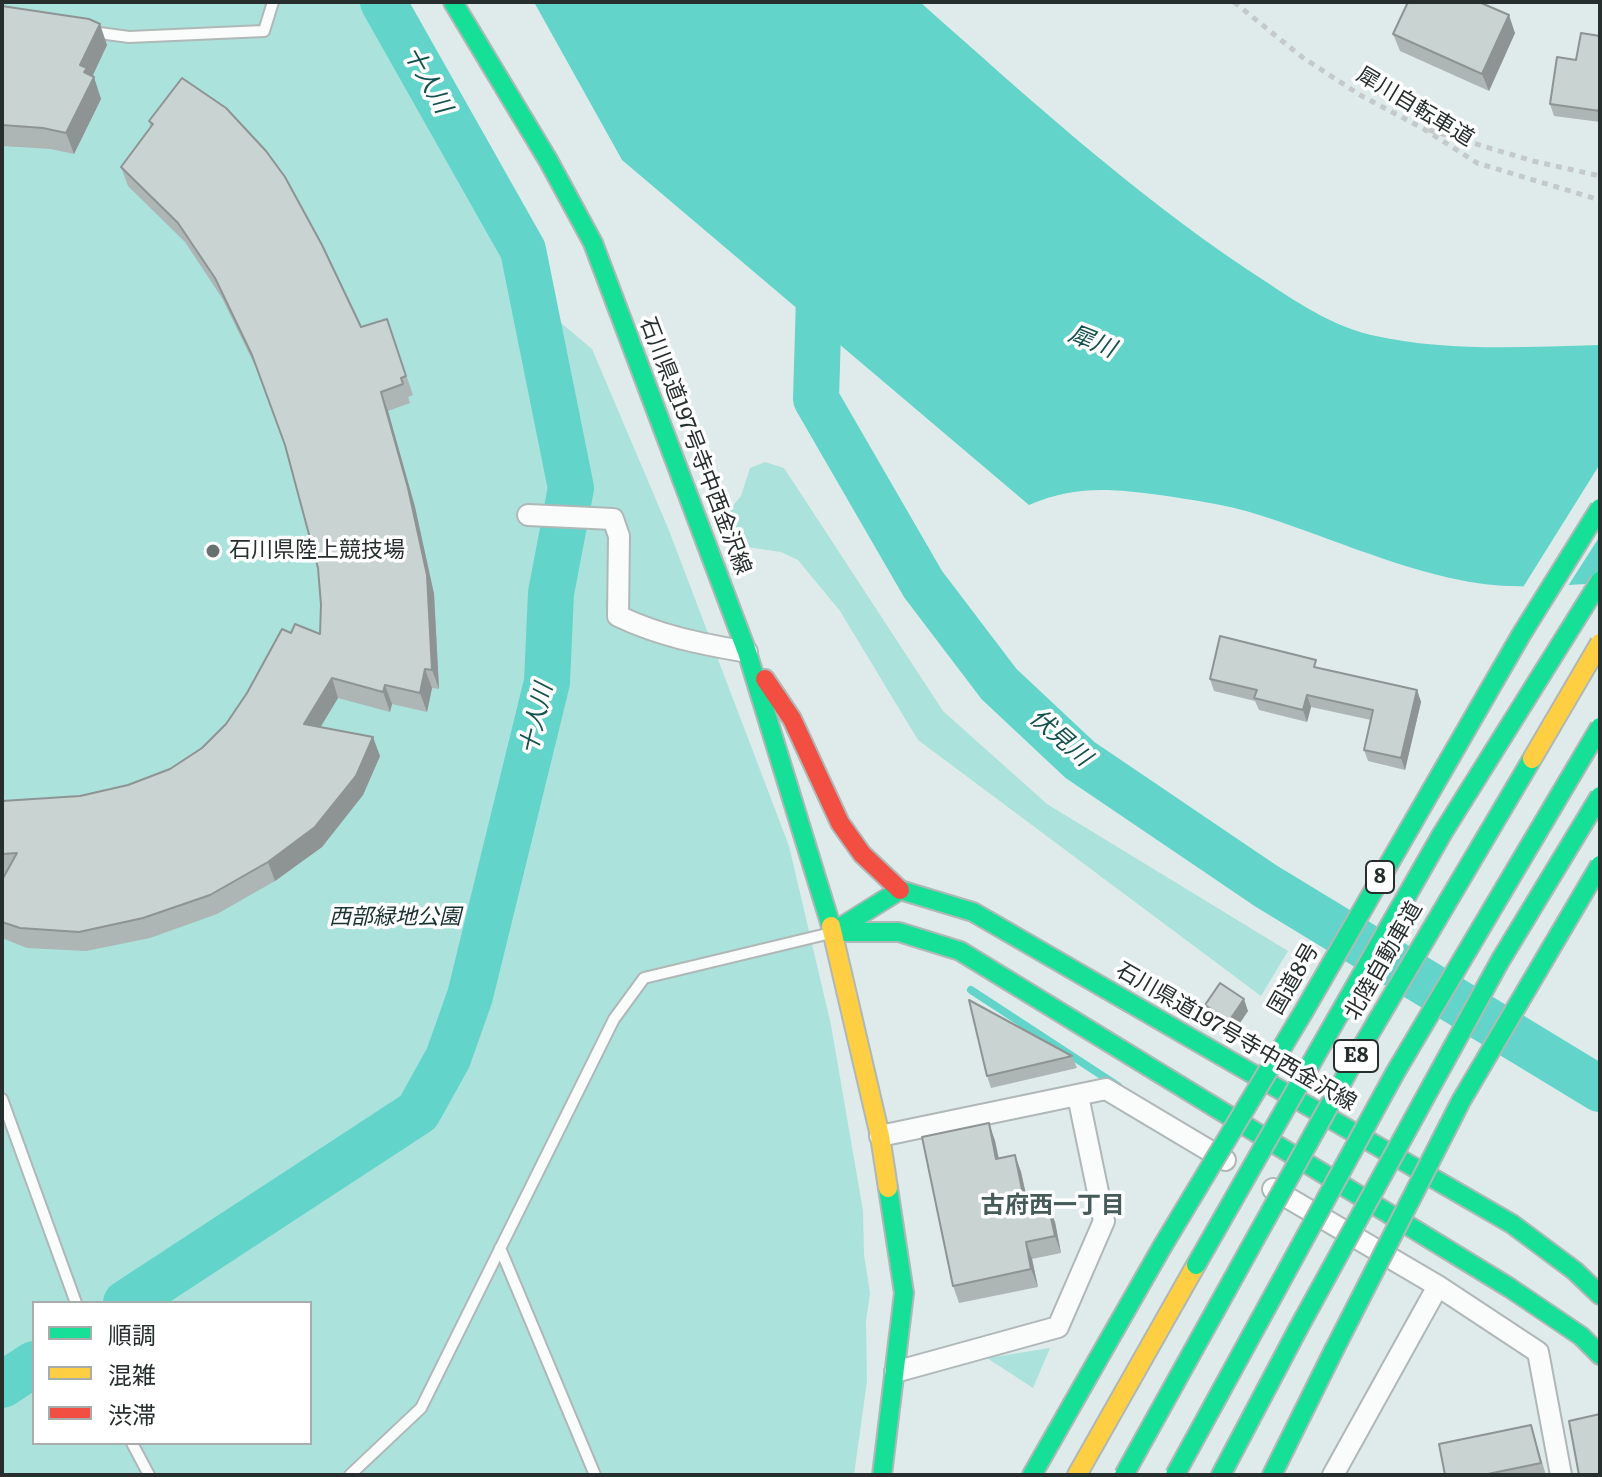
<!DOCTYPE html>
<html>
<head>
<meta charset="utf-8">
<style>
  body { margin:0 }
  #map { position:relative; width:1602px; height:1477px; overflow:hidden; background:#dfebea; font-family:Literata,"Noto Sans JP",serif }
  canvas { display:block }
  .frame { position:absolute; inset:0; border:4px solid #262f2e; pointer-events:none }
  .legend { position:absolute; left:32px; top:1301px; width:280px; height:144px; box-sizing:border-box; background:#fff; border:2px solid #a8acab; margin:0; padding:10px 14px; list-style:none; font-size:24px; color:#262f2e }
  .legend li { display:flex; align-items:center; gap:16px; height:40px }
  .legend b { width:40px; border:2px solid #a8acab }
</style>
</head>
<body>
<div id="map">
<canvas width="1602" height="1477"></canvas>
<div class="frame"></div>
<ul class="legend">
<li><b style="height:10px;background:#16e098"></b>順調</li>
<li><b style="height:10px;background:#ffcf43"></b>混雑</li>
<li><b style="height:10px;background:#f24e42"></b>渋滞</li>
</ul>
</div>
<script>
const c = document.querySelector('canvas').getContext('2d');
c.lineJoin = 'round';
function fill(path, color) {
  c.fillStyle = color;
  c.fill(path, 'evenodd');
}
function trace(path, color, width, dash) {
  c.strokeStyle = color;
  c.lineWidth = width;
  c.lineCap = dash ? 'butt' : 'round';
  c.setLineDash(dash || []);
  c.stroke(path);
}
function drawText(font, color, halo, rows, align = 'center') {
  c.font = font + ' Literata,"Noto Sans JP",serif';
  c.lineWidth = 7;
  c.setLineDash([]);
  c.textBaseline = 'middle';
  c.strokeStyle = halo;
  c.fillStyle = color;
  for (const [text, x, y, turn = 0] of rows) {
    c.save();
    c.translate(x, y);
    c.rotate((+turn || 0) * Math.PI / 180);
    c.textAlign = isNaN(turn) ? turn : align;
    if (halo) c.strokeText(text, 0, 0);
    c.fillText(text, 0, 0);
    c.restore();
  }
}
fill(new Path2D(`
  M2,2H371L476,194L515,284L592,349L668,528L789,846L831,1025L863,1211L864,1254L870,1293L866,1321L867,1381L854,1475H2ZM34,1303H310V1443H34Z
  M765,462L784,468L943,711L1047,804L1288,951L1261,996L918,740L840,611L798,560L781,552L747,547L718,524L741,496L750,468Z
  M1050,1348L1033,1388L987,1358Z`), '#abe2dc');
fill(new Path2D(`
  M534,2H920C1026,96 1130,191 1248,270C1287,295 1325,324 1371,335C1446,352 1523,347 1600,345V583C1553,586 1507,590 1460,580C1390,566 1324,535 1256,514C1225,504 1192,500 1160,495C1110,489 1077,485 1029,505L622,160Z`), '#62d4ca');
fill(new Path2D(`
  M1600,464V536L1566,589L1520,592Z`), '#dfebea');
trace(new Path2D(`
  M971,990L1118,1086`), '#62d4ca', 8);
trace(new Path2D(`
  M820,263L816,399L923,584L999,684L1080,760L1266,886L1600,1089
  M126,1303L418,1112L448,1058L470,996L547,682L551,593L571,488L523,250L383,2
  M2,1385L34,1364`), '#62d4ca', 46);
const lane = new Path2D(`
  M92,32L129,37L264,31L273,2
  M2,1099L76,1303
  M500,1248L595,1475
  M132,1443L149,1475
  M350,1475L421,1408L614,1019L644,978L831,933`);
const street = new Path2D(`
  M528,515L613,519L619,536L618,616C660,636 701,644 747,652
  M880,1136L1106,1089L1225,1160
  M1273,1189L1438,1286L1538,1352L1561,1475
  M895,1372L1058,1327L1104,1221L1078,1096
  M1333,1475L1438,1286`);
const fast = new Path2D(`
  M453,2L548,160L593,243L747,652L831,926
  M833,932L900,890L973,912L1512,1224L1575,1271L1600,1295
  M834,932H899L960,951L1510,1288L1581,1336L1600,1355
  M882,1475L904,1293L888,1188
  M1032,1475L1162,1247
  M1221,1475L1298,1329
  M1272,1475L1334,1350`);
const slow = new Path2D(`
  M831,926L880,1136L888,1188
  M1077,1475L1196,1265`);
const jam = new Path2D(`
  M765,679L792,719L840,823L862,854L900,890`);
trace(lane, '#afb8b7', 14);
trace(street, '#afb8b7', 24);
trace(fast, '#afb8b7', 22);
trace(slow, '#afb8b7', 22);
trace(jam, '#afb8b7', 22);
trace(new Path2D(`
  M1234,2L1302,57L1360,95L1424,129L1477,163L1600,200
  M1429,130L1533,161L1600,176`), '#c4c9c9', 5, [6, 6]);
trace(lane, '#fafcfc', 10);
trace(street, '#fafcfc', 20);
trace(fast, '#16e098', 18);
trace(slow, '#ffcf43', 18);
trace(jam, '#f24e42', 18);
const fastBridge = new Path2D(`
  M1162,1247L1304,1011L1521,635L1600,508
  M1196,1265L1442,834L1600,581
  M1298,1329L1500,961L1600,796
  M1334,1350L1461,1101L1600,865
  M1124,1475L1360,1050L1532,759
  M1175,1475L1395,1073L1600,727`);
const slowBridge = new Path2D(`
  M1532,759L1600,643`);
trace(fastBridge, '#afb8b7', 22, []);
trace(slowBridge, '#afb8b7', 22, []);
trace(fastBridge, '#16e098', 18);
trace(slowBridge, '#ffcf43', 18);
fill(new Path2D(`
  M2,6L107,45L92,77L101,99L74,154L51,149L2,146Z
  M1515,33L1489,91L1400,51L1393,34Z
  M1600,36V122L1554,116L1550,104L1576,60Z
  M182,78L361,327L387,319L413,395L408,397L410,403L388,411L415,507L434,594L439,689L432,688L427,712L392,704L390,712L338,698L320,727L380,756L363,795L322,847L275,881L217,914L150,938L86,951L27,948L2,938V880L6,873H2V801L80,796L128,785L170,769L202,748L226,724L291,633L320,634L321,605L318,568L285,445L259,374L222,298L185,242L128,186L121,167L151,127L149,121Z
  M1319,668L1417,690L1421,702L1405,770L1368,761L1364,750L1371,720L1311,707L1307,722L1259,710L1255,701L1214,691L1210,679Z
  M1205,1005L1248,1011L1233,1033L1209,1017Z
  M1072,1056L1077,1068L991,1088L987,1076Z
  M989,1123L995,1141L999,1158L1015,1155L1021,1172L1029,1208L1055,1222L1061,1253L1032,1259L1038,1287L959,1303L953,1286Z
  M1531,1425L1546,1475H1445Z`), '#adb5b5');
fill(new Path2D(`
  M1509,15L1515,33L1489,91L1482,74Z
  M100,24L107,45L91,79L94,77L101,99L74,154L66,133L80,65Z
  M381,392L388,411L415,507L434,594L439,689L432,670Z
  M425,669L432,688L427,712L420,693Z
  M332,678L338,698L311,743L304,724Z
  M385,685L392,704L390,712L383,692Z
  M1417,690L1421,702L1405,770L1401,758Z
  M1307,695L1311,707L1307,722L1303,710Z
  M373,737L380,756L363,795L322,847L275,881L268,862Z
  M1244,999L1248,1011L1233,1033L1229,1021Z
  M989,1123L995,1141L1002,1176L996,1159Z
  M1015,1155L1021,1172L1033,1226L1026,1209Z
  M1048,1204L1055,1222L1061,1253L1055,1236Z
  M1026,1242L1032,1259L1038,1287L1031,1269Z`), '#8d9493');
const building = new Path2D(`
  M1408,2H1479L1509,15L1482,74L1393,34Z
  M2,6L89,19L100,24L80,65L87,68L84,72L94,77L66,133L43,128L2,125Z
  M1581,33L1600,36V111L1550,104L1557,57L1576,60Z
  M182,78L226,108L266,151L285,177L322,245L361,327L387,319L406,376L401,378L403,384L381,392L408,488L427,575L432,670L425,669L420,693L385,685L383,692L332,678L304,724L373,737L356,776L315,827L268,862L210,895L143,918L79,932L20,928L2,922V880L17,853L2,854V801L80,796L128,785L170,769L202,748L226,724L247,693L282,629L291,633L295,624L320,634L321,605L318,568L285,445L252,355L215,278L178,223L121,167L153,124L149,121Z
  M1220,636L1316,660L1314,667L1417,690L1401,758L1364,750L1373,710L1307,695L1303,710L1254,698L1257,690L1210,679Z
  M1220,983L1244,999L1229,1021L1205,1005Z
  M969,1000L1072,1056L987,1076Z
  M989,1123L996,1159L1015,1155L1026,1209L1048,1204L1055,1236L1026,1242L1031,1269L953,1286L922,1137Z
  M1600,1414V1475H1579L1569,1421Z
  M1531,1425L1541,1463L1483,1475H1445L1439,1444Z`);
fill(building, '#c9d3d2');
trace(building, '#8d9493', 2);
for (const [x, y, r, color] of [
  [213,551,8,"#677170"]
]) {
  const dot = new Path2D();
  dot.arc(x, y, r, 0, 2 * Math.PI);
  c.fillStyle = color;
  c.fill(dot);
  trace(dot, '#fff', 3);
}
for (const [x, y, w] of [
  [1380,877,28],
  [1356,1056,44]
]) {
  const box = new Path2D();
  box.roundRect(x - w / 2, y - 16, w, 32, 6);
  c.fillStyle = '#fff';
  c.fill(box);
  trace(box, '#262f2e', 2);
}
drawText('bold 20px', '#262f2e', null, [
  ["8",1380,877],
  ["E8",1356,1056]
]);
drawText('22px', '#262f2e', '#fff', [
  ["犀川自転車道",1415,107,31],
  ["石川県道197号寺中西金沢線",695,446,69],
  ["北陸自動車道",1384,961,-60],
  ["国道8号",1294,979,-60],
  ["石川県道197号寺中西金沢線",1236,1037,30]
]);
drawText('22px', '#262f2e', '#fff', [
  ["石川県陸上競技場",229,551]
], 'left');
drawText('italic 22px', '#19322f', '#fff', [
  ["西部緑地公園",395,918]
]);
drawText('italic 24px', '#14524d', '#fff', [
  ["十人川",427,80,61],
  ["犀川",1092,342,22],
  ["十人川",537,719,-77],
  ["伏見川",1060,738,41]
]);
drawText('bold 24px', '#465b58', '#fff', [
  ["古府西一丁目",1053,1206]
]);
</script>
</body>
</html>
